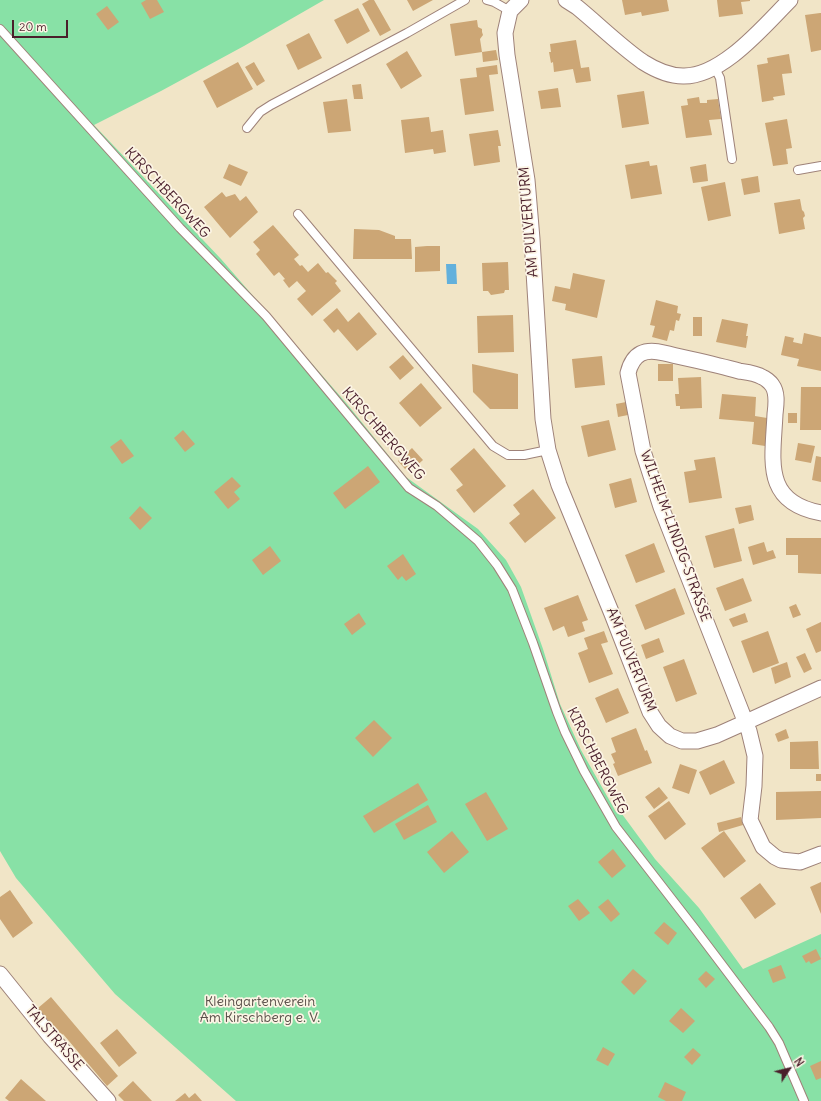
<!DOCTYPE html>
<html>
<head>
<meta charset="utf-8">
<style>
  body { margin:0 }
  #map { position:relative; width:821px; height:1101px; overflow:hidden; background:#f1e5c7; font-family:Delius,sans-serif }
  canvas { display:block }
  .north { position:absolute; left:769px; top:1049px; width:40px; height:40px; -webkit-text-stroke:3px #fcf5e5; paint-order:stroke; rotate:55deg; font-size:11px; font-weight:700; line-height:16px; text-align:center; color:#4a1f2b }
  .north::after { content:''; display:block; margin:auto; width:14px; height:18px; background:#4a1f2b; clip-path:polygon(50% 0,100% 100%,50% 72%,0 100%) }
  .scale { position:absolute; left:12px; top:20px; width:56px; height:18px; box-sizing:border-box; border:2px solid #4a1f2b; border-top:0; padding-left:5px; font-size:12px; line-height:14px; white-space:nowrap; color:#4a1f2b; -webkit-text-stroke:3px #fcf5e5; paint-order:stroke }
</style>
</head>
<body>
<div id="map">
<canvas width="821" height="1101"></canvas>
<div class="north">N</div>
<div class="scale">20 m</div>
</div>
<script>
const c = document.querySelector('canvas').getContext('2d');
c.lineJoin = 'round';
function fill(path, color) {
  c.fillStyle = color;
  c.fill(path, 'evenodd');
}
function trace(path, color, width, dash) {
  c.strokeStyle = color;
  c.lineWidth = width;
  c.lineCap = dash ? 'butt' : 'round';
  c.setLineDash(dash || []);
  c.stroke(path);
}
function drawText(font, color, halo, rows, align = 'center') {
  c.font = font + ' Delius,sans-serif';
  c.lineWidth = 3.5;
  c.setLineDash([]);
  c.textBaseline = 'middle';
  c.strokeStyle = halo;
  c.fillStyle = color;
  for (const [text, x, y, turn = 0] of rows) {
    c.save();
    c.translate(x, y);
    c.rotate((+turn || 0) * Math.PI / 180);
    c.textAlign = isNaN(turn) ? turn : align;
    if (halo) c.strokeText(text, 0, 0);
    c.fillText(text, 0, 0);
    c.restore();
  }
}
fill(new Path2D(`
  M0,0H324L244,46L161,91L94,125L221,259L347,404L406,477L478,529L506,560L521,587L543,649L560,704L581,750L616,812L622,814L655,859L699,908L743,969L821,934V1101H236L115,994L16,878L0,851Z`), '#88e1a6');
fill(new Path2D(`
  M446,264H456L457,284H447Z`), '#62b0dc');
fill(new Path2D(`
  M146,0H157L164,12L150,19L141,3Z
  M369,0H374L391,30L380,36L362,4Z
  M407,0H433L413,11Z
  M622,0H667L669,11L642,16L641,12L625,15Z
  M717,0H750V1L741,2L743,14L719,17Z
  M107,6L119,22L108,30L96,14Z
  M358,8L370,31L347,44L334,20Z
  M820,13H821V50L811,52L805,15Z
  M477,20L478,27L482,29V32L483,35L480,39L482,52L496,50L498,60L483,62L482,52L455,56L450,24Z
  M309,33L322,58L298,70L286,45Z
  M576,40L581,68L589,67L591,81L576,83L573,69L554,72L553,62L551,63L549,52H551L550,44Z
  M407,51L422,76L401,89L386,64Z
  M789,54L792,73L782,74L785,95L773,97L774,100L762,102L757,65L768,63L767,58Z
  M238,62L253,89L217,108L203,81Z
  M254,62L265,81L257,86L245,67Z
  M497,65L498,74L489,75L494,111L465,115L460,79L477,77L476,68Z
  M361,84L363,99H354L352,85Z
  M558,88L561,107L541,109L538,91Z
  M644,91L649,124L622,128L617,95Z
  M699,97L700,103H707V100L718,99L721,119L709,120L712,135L686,138L681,106L688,105L687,99Z
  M347,99L351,131L328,133L323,102Z
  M429,117L431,132L443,130L446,152L434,154L433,149L405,153L401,120Z
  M787,119L792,148L786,149L788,164L773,166L765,123Z
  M498,130L501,146H498L500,162L474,166L469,134Z
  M649,161L650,166L657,165L662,194L631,199L625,165Z
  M229,164L248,172L241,186L223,178Z
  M706,164L708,181L693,183L690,167Z
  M758,176L760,192L744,195L741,179Z
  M725,182L731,216L708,221L701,187Z
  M222,192L226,197L235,194L240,201L246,196L258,212L230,238L204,207Z
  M800,199L802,210L804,212L805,216L803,218L805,229L779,234L774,203Z
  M273,225L299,255L294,259L300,266L302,265L308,272L318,263L326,273L328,272L337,281L335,283L341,291L312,316L297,299L306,291L297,281L289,288L283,280L285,279L279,272L274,276L256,254L260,250L253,242Z
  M354,229L379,230L395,236V239H411L412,259H353Z
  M427,246H440V271L415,272V247Z
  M508,262L509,290H505L504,293L491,295L488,291H483L482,263Z
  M573,273L605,280L597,318L565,310L566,304L552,301L555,286L570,289Z
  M656,300L678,306L677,313L681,314L679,321L676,320L674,331L670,330L667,341L652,337L655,326L650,325Z
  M337,308L348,322L359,312L377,334L357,351L338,329L334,333L323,320Z
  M513,315L514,352L478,353L477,316Z
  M693,317H702V336H693Z
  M722,319L748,324L746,336H748L746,348L716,342Z
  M804,333L821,337V371L797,366L799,359L781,355L785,336L794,338L793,342L802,344Z
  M403,355L414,368L400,380L389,367Z
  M602,356L605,385L575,388L572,359Z
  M472,364L518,374V409H490L473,392Z
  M658,364H673V381H658Z
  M701,377L702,408L680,409V406H676L675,394H679L678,378Z
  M421,383L442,408L420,427L399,403Z
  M801,387H821V430H800Z
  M722,394L756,397L755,416L767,418L765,446L752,444L754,422L719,419Z
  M626,402L628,415L618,417L616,404Z
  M788,413H797V423H788Z
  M609,420L616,450L588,457L581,426Z
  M183,430L195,444L185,452L174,438Z
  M121,439L134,456L122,464L110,447Z
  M798,443L815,446L811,463L795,460Z
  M412,448L423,460L414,468L410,464L405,469L398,461Z
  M474,448L506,486L474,513L456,490L463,485L450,469Z
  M816,456L821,457V482L812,480Z
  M715,457L722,498L689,503L684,472L696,470L694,460Z
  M368,466L380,482L345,509L333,493Z
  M232,477L241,486L234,492L240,499L228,509L214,492Z
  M631,478L637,502L615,508L609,484Z
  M533,489L556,518L525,543L509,523L520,514L513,505Z
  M751,505L754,520L739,524L735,508Z
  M140,506L152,518L140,530L129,518Z
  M734,528L742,561L714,568L705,536Z
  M786,538H821V574L798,573V555H786Z
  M764,542L767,552L773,550L776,558L753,565L748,547Z
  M654,543L665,572L636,583L625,555Z
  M270,546L281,561L263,575L252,560Z
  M403,554L416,574L406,581L402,576L398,580L387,566Z
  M743,578L752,601L725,611L716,588Z
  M675,588L685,614L645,630L635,605Z
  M578,595L588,620L582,622L585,631L568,637L564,626L553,631L544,608Z
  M796,604L801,615L793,618L789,607Z
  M359,613L366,624L352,635L344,624Z
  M745,613L748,622L733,627L729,619Z
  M821,622V651L816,653L806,629Z
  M604,631L608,642L601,644L613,674L589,683L578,653L588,649L584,638Z
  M768,631L779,663L753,673L741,641Z
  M659,638L664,652L646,659L641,645Z
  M805,653L812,669L804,673L796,657Z
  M684,659L697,694L676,702L663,667Z
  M787,662L791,677L775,684L771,668Z
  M618,688L629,713L606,723L595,698Z
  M374,720L392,738L373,757L355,738Z
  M636,728L645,751L647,750L652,763L618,776L613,764L615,763L611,754L616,752L611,738Z
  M786,729L789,738L778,742L775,734Z
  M818,741L819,769H790V742Z
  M724,760L735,783L710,795L699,772Z
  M680,764L697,770L689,794L672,788Z
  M816,774H821V781H816Z
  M418,783L428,800L374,833L363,816Z
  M659,787L668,798L654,809L645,797Z
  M821,791V818L776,820V792Z
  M486,792L508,829L487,841L465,804Z
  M669,801L686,824L665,840L648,816Z
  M428,805L437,822L404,840L395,824Z
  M741,817L743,825L719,832L717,823Z
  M452,831L469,852L444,873L427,852Z
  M724,831L746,861L724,878L701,848Z
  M613,849L626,866L612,878L598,862Z
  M821,882V914L810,887Z
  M760,883L776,904L755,919L740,898Z
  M10,890L33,923L13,938L0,919V897Z
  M578,899L590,913L579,921L568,906Z
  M608,899L620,914L611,922L598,907Z
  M664,922L677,933L668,945L654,933Z
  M816,949L821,959L811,964L809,961L806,963L802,956Z
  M781,965L786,978L773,983L768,970Z
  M633,969L647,981L634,995L621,982Z
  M706,971L715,979L706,988L698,979Z
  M51,997L118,1076L107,1086L63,1034L61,1036L38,1008Z
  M681,1008L695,1021L683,1033L669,1021Z
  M117,1029L137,1053L119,1067L100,1043Z
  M603,1047L615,1054L608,1066L596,1060Z
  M693,1048L701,1055L692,1065L684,1057Z
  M821,1061V1078L816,1080L810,1066Z
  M21,1079L46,1101H9L5,1098Z
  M133,1081L152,1101H124L118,1095Z
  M665,1082L686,1092L682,1101H666L658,1097Z
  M185,1093L189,1098L195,1093L202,1101H175Z`), '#cca675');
const lane = new Path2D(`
  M487,0L494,2L510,11
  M0,29L180,228L266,316L409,488L437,506L478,541L497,565L512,589L533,643L557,712L565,732L584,771L616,827L695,929L769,1027L779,1043L804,1101
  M715,68L720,78L732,159
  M247,128L260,112L271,105L407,33L465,0
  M798,170L821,166
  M298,214L493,446L508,455H524L548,450`);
const street = new Path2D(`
  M521,0L510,11L505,33L507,55L527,180L532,239L543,419L548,450L559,485L612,614L650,712L659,726L670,736L682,741H697L717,735L746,722L821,688
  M566,0L577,7C599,25 620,46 643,62C654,69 669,76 683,76C722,77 764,26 790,0
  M821,513C762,502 773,460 775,414C776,405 778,393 772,385C770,382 765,378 762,377C756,373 746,372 739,371C714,364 689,359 664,353C645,348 633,353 628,373L643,451L661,507L749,731L755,756L754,786L750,820L763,847L775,857L781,860L800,862L821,854
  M0,974L50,1036L108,1101`);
trace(lane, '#9e8279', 10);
trace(street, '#9e8279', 17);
trace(lane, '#fff', 8);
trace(street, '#fff', 15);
drawText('14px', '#4a1f2b', '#fcf5e5', [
  ["KIRSCHBERGWEG",167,193,47],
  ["AM PULVERTURM",529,222,-95],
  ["KIRSCHBERGWEG",383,434,49],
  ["WILHELM-LINDIG-STRASSE",675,536,70],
  ["AM PULVERTURM",631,660,68],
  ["KIRSCHBERGWEG",597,761,63],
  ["TALSTRASSE",54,1038,49]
]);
drawText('14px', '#5a504a', '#fcf5e5', [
  ["Kleingartenverein",260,1002],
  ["Am Kirschberg e. V.",260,1018]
]);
</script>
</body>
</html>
